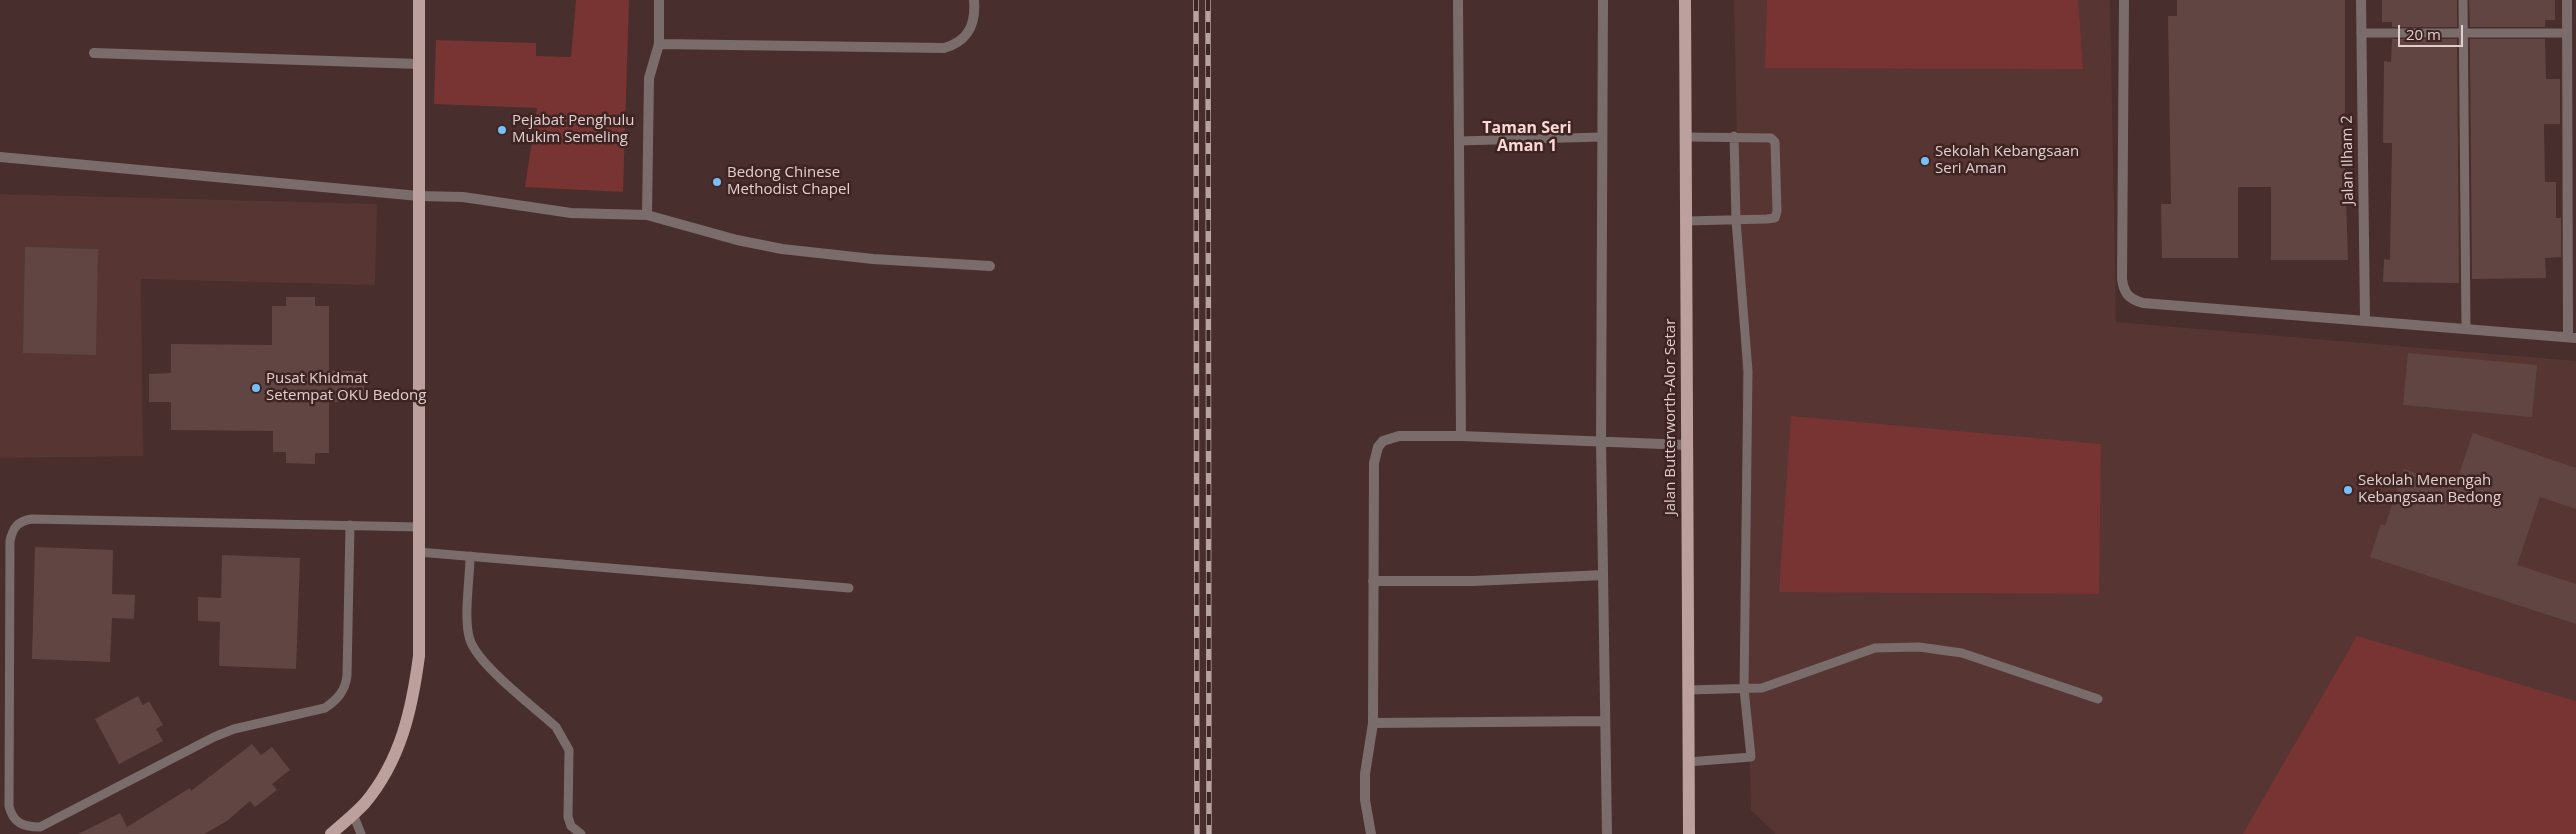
<!DOCTYPE html>
<html>
<head>
<meta charset="utf-8">
<style>
  body { margin:0 }
  #map { position:relative; width:2576px; height:834px; overflow:hidden; background:#482e2c; font-family:"Open Sans",sans-serif }
  canvas { display:block }
  .scale { position:absolute; left:2398px; top:25px; width:65px; height:22px; box-sizing:border-box; border:2px solid #e0cfcd; border-top:0; padding-left:6px; font-size:15px; line-height:18px; white-space:nowrap; color:#e0cfcd; -webkit-text-stroke:4px #3e2423; paint-order:stroke }
</style>
</head>
<body>
<div id="map">
<canvas width="2576" height="834"></canvas>
<div class="scale">20 m</div>
</div>
<script>
const c = document.querySelector('canvas').getContext('2d');
c.lineJoin = 'round';
function fill(path, color) {
  c.fillStyle = color;
  c.fill(path, 'evenodd');
}
function trace(path, color, width, dash) {
  c.strokeStyle = color;
  c.lineWidth = width;
  c.lineCap = dash ? 'butt' : 'round';
  c.setLineDash(dash || []);
  c.stroke(path);
}
function drawText(font, color, halo, rows, align = 'center') {
  c.font = font + ' "Open Sans",sans-serif';
  c.lineWidth = 5;
  c.setLineDash([]);
  c.textBaseline = 'middle';
  c.strokeStyle = halo;
  c.fillStyle = color;
  for (const [text, x, y, turn = 0] of rows) {
    c.save();
    c.translate(x, y);
    c.rotate((+turn || 0) * Math.PI / 180);
    c.textAlign = isNaN(turn) ? turn : align;
    if (halo) c.strokeText(text, 0, 0);
    c.fillText(text, 0, 0);
    c.restore();
  }
}
fill(new Path2D(`
  M1734,0H2110L2116,322L2576,361V834H1776L1751,810Z
  M0,194L377,204L375,285L141,279L143,456L0,458Z`), '#573533');
fill(new Path2D(`
  M576,0H629L623,192L525,187L537,108L434,104L436,40L536,43V56L571,57Z
  M1767,0H2078L2083,69L1765,68Z
  M1791,416L2101,444L2099,594L1779,592Z
  M2357,636L2576,701V834H2243Z`), '#783433');
fill(new Path2D(`
  M2177,0H2345V113H2343L2348,260H2271V187H2238V258H2162L2161,204H2171L2168,16H2177Z
  M2382,0H2457V27H2392V22H2382Z
  M2469,0H2555V20H2545V27H2470Z
  M2392,39H2457L2459,283L2383,282L2384,259L2390,260L2392,143H2383L2384,61L2391,62Z
  M2470,39H2545L2546,79H2560V124H2544L2545,182H2556V218H2561V257L2545,258L2546,278L2472,279Z
  M25,247L98,249L96,355L23,353Z
  M286,297H315V306H329V371H364V402H329V453H315V464L286,463V452H273V431L171,430V402H149V374L171,373V344L272,345V306H286Z
  M2408,353L2537,365L2532,417L2403,405Z
  M2473,433L2576,468V509L2540,497L2517,565L2576,584V624L2370,557L2381,524L2385,526L2404,469L2455,486Z
  M35,547L113,550L112,594L135,595L134,619L112,618L110,662L32,659Z
  M222,555L300,558L296,669L219,666L220,622L198,621V597L221,598Z
  M138,696L143,705L149,701L163,725L156,729L163,741L119,764L95,719Z
  M252,744L261,755L272,747L290,770L272,784L277,790L255,807L250,801L227,821L204,834H78L120,813L127,827L190,788L191,791Z`), '#614543');
trace(new Path2D(`
  M2463,0L2466,328
  M2361,33H2566
  M1686,137L1771,138L1775,142L1777,211L1775,218L1767,219L1686,221
  M1459,141L1602,137
  M350,525L347,676C345,691 338,699 325,708L234,729L214,737L40,827C23,827 13,823 9,806L10,541C13,527 18,521 32,519L419,527
  M418,552L849,588
  M470,556C470,579 463,619 470,640C479,666 534,707 556,727L569,750L568,817L571,826L581,834
  M1688,690L1762,688L1875,648L1919,647L1962,653L2098,699
  M1688,762L1751,757L1744,689L1748,371L1736,220L1734,136
  M353,814L361,834`), '#796c6a', 9);
trace(new Path2D(`
  M1458,0L1461,436
  M1603,0L1601,441L1607,834
  M2124,0L2122,279C2124,294 2129,299 2143,303L2576,338
  M2361,0L2365,319
  M2567,0L2568,337
  M659,44L944,48C969,41 976,24 974,0
  M94,53L419,64
  M0,157L419,196L463,197L571,213L647,215L737,240L782,249L873,259L990,266
  M647,215L649,78L659,44V0
  M1373,581H1474L1603,575
  M1373,723L1605,721
  M1371,834L1365,800V774L1373,723L1374,463L1378,447L1383,441L1399,436H1461L1687,445`), '#796c6a', 10);
trace(new Path2D(`
  M1685,0L1689,834
  M331,834C342,824 355,814 365,803C401,760 412,709 419,656V0`), '#bca09d', 12);
const rail = new Path2D(`
  M1196,0L1197,834
  M1208,0L1209,834`);
trace(rail, '#b6a2a0', 5.5);
trace(rail, '#3e2423', 4, [11]);
for (const [x, y, r, color] of [
  [502,130,5,"#77bff7"],
  [1925,161,5,"#77bff7"],
  [717,182,5,"#77bff7"],
  [256,388,5,"#77bff7"],
  [2348,490,5,"#77bff7"]
]) {
  const dot = new Path2D();
  dot.arc(x, y, r, 0, 2 * Math.PI);
  c.fillStyle = color;
  c.fill(dot);
  trace(dot, '#3e2423', 2);
}
drawText('15px', '#e0cfcd', '#3e2423', [
  ["Pejabat Penghulu",512,121],
  ["Mukim Semeling",512,138],
  ["Sekolah Kebangsaan",1935,152],
  ["Seri Aman",1935,169],
  ["Bedong Chinese",727,173],
  ["Methodist Chapel",727,190],
  ["Pusat Khidmat",266,379],
  ["Setempat OKU Bedong",266,396],
  ["Sekolah Menengah",2358,481],
  ["Kebangsaan Bedong",2358,498]
], 'left');
drawText('15px', '#e0cfcd', '#3e2423', [
  ["Jalan Ilham 2",2348,160,-91],
  ["Jalan Butterworth-Alor Setar",1671,417,-90]
]);
drawText('bold 16px', '#fbd8d5', '#3e2423', [
  ["Taman Seri",1527,128],
  ["Aman 1",1527,146]
]);
</script>
</body>
</html>
